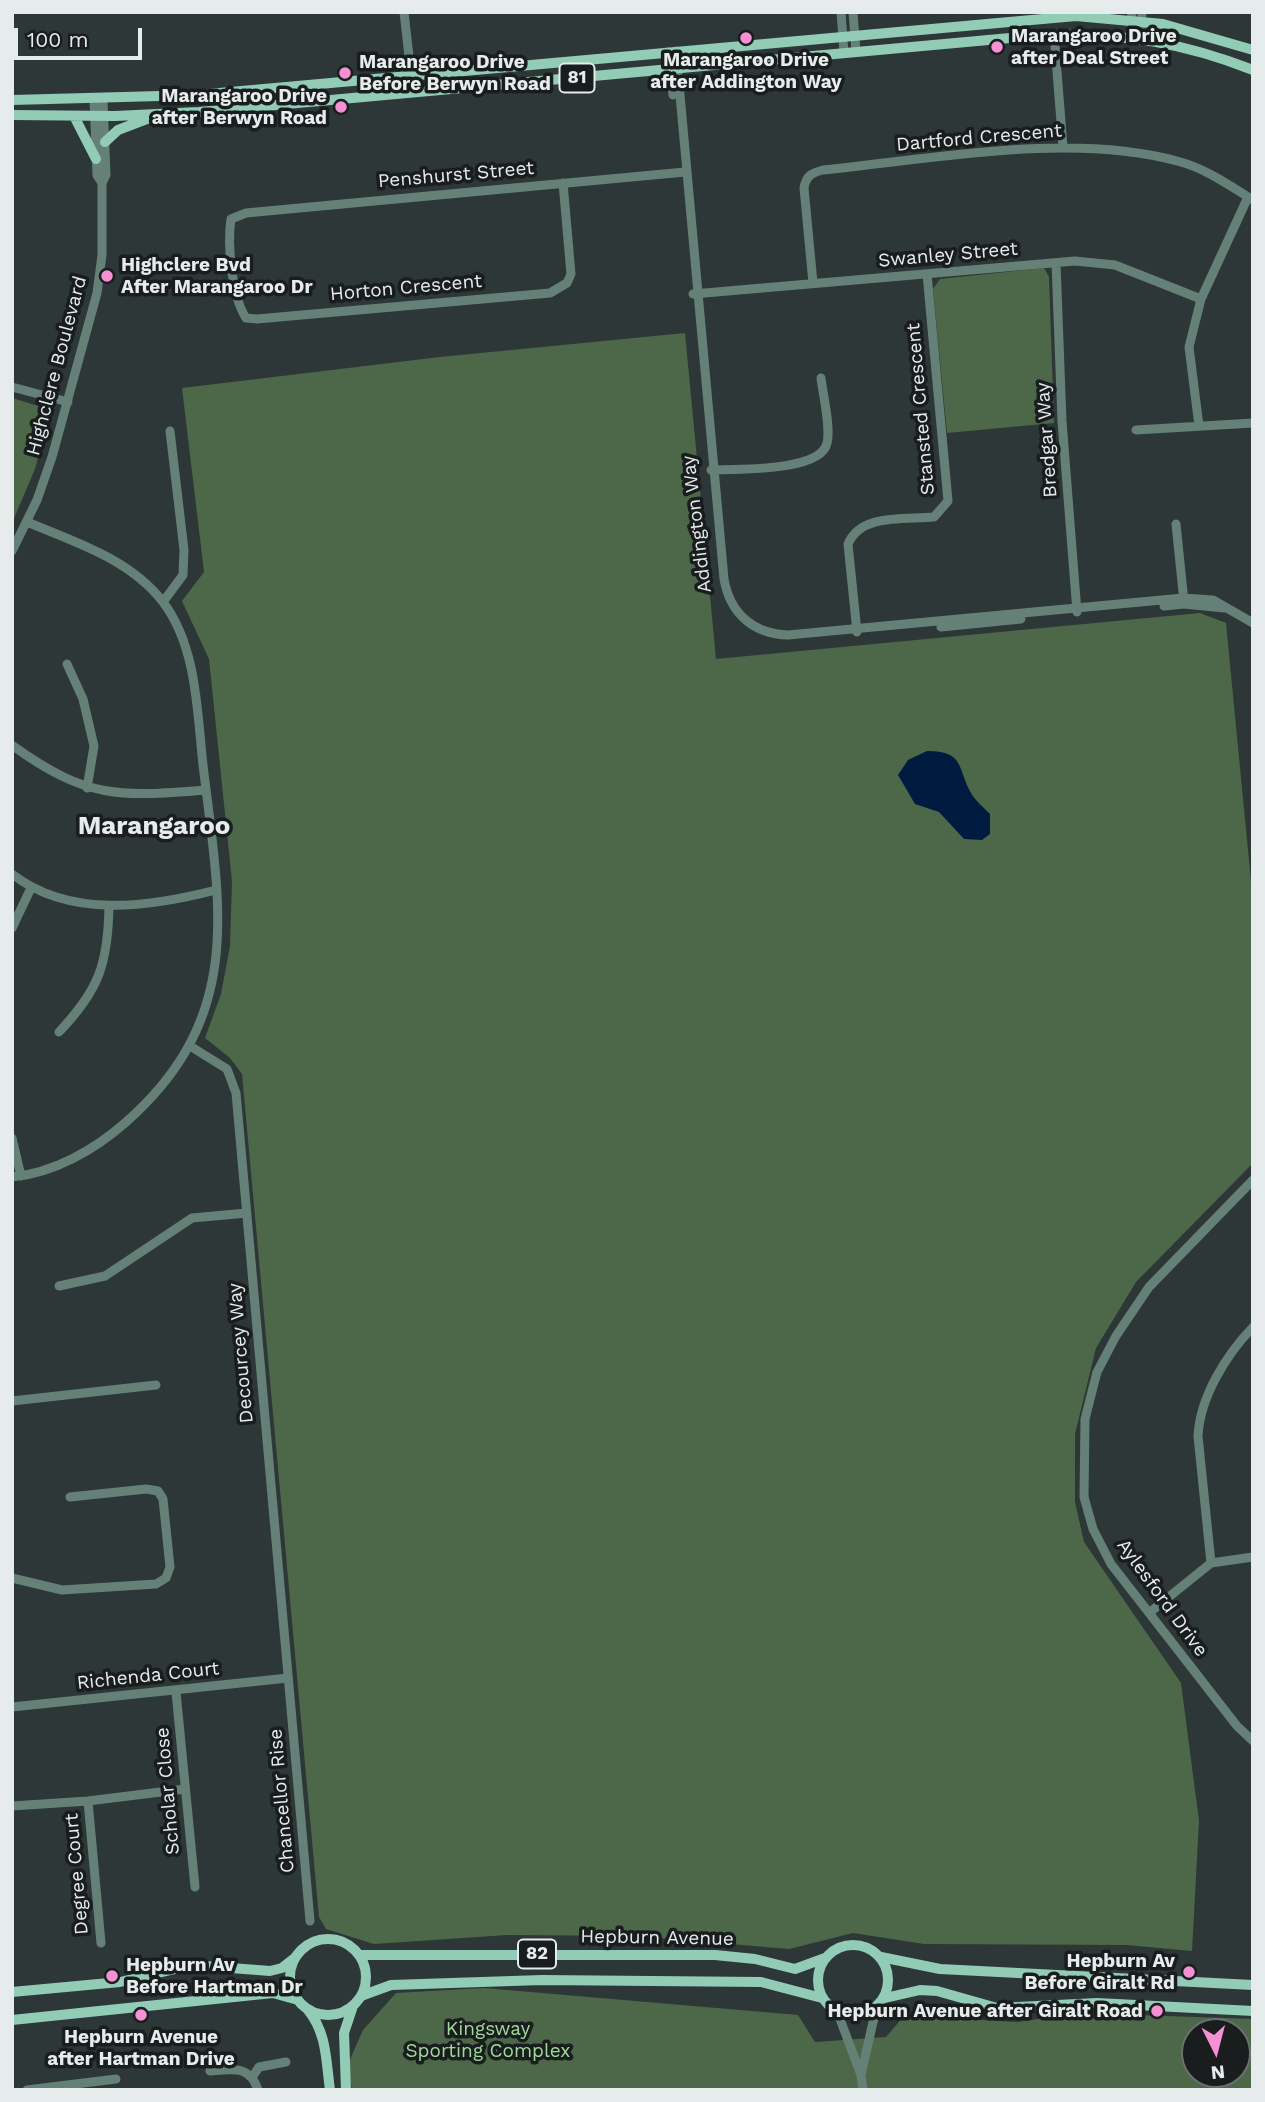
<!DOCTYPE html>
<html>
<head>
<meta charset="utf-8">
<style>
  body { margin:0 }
  #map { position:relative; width:1265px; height:2102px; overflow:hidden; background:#2d3737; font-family:"Work Sans",sans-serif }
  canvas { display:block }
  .frame { position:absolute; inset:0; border:14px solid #e6ecec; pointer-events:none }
  .north { position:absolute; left:1181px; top:2018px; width:70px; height:70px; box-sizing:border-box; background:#191d1e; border:2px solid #6b7070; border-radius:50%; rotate:174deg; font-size:19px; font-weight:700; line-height:28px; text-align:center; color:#e6ecec }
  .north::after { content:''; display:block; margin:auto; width:24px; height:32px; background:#f591d2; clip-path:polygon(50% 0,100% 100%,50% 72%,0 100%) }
  .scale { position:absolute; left:14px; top:28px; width:128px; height:32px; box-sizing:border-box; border:4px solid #e6ecec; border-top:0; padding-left:9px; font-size:21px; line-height:24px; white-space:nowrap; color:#e6ecec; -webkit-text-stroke:5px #191d1e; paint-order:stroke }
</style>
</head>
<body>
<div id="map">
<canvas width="1265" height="2102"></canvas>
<div class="frame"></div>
<div class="north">N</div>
<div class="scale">100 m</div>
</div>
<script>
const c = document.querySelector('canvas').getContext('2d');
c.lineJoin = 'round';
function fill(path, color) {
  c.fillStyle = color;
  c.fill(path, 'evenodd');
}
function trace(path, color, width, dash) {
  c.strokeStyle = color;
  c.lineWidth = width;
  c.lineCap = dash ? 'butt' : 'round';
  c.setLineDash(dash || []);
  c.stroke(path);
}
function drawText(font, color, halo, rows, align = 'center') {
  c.font = font + ' "Work Sans",sans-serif';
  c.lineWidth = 7;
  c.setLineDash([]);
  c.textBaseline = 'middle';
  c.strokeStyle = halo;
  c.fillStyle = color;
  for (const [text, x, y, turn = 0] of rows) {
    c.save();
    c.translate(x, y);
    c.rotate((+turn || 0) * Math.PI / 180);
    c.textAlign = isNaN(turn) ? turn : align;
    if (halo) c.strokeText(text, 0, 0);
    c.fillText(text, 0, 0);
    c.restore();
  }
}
fill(new Path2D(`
  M1044,268L1049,277L1054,423L947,433L933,289L940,279Z
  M685,333L716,659L1200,613L1226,623L1253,902V1163L1136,1282L1096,1348L1075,1434V1502L1084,1542L1181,1683L1199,1821L1192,1951L1127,1945L924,1944L853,1933L789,1949L636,1936L507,1935L374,1944L326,1929L319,1917L242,1074L230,1058L205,1038L221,994L230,946L232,881L209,659L182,601L204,572L182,388L440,357Z
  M12,398L45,408L50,414L35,469L12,523Z
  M484,1988L798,2015L815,2042L886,2037L904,2016L1018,2022L1079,2013L1253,2019V2090H352L348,2064L363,2030L396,1993ZM1195,2032H1237V2074H1195Z`), '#4d6849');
fill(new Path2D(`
  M927,751C965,751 957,768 971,793C975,800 984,808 990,814V834L982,840L964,839L939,812L915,804L898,775L908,760Z`), '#001b40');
trace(new Path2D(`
  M404,12L413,92
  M841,12L844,53
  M853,12L856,52
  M1054,34L1063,147
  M1130,36L1132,12
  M1141,38L1142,12
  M676,51L724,579C730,614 754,634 788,635L1183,598L1213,600L1253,623
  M668,52L673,95
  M94,100L97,175L102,183
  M563,183L571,274L567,283L550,293L257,319L246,318C232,297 227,244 231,219L246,213L685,172
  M1056,263L1062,421L1077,612
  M813,283L804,188C806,176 811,173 823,170C933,159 1070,132 1177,161C1205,168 1229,185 1253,200
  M693,294L1075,261L1115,265L1201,299
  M12,387L68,402
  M1199,426L1189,347L1201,299L1248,197
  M1136,430L1253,423
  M711,470C736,469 821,472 827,443C831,428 823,395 821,378
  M1176,524L1184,602
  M12,551L37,500L52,457L97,293L102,255V183L106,175L103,100
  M163,602L183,575L184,550L170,431
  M1164,606L1184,604L1224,608
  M941,627L1021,619
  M857,632L848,544C861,513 905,520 934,517L948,501L927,274
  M67,664L83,699L94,746L87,788
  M13,746C87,799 119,797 206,790
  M12,874C70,919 150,907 216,890
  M12,928L31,888
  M59,1032C99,990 108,964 109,906
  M190,1046L227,1069L236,1093L310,1921
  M12,1138L21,1176
  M12,1177C54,1173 94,1150 125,1123C246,1017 220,907 203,765C197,711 197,647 163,602C130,559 75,542 27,522
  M1253,1180L1149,1287L1116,1336L1097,1372L1085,1419L1084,1497L1093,1529L1111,1564L1237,1726L1253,1741
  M59,1286L105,1276L192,1218L247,1213
  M12,1401L156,1385
  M1211,1563L1198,1436C1200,1397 1226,1355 1253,1327
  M12,1578L62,1590L156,1584L166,1578L170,1567L163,1499L158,1491L146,1489L70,1497
  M1149,1613L1211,1563L1253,1557
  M176,1692L195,1887
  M12,1707L288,1678
  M88,1801L101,1943
  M12,1806L88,1801L185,1789
  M837,2011L861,2075L863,2090
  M210,2071C233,2069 250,2065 258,2090
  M861,2075L876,2009
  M253,2076L259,2067L286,2062
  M27,2090L116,2079`), '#658076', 9);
trace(new Path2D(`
  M12,100L197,95L1076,16L1163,24L1253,50
  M12,115L115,116L199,112L1054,34C1130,35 1181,42 1253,70
  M74,116L96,159
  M105,142L118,130L152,117
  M290 1977a38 38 0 1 1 76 0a38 38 0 1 1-76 0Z
  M818 1980a35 35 0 1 1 70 0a35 35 0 1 1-70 0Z
  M359,1955H715L755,1959L795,1969L825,1958
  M881,1957L940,1969L1253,1985
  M12,1992L120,1982L192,1965L270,1971L282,1968L296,1957
  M361,1996L391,1985L542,1980L761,1982L822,1998
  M885,1998L920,1990L937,1991L997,2008L1097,2003L1253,2011
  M308,2010C327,2033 326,2061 330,2090
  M12,2020L273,1993L298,2000
  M346,2090L344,2033L353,2006`), '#92cbb6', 10);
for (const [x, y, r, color] of [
  [746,38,7,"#f591d2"],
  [997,47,7,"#f591d2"],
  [345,73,7,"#f591d2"],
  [341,107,7,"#f591d2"],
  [107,276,7,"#f591d2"],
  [1189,1972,7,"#f591d2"],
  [112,1976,7,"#f591d2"],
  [1157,2011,7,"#f591d2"],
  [141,2015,7,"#f591d2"]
]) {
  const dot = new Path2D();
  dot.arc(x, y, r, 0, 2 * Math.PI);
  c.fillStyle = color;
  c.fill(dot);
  trace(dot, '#191d1e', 2.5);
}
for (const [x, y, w] of [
  [577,78,35],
  [537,1954,38]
]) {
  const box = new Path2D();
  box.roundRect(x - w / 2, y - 14.5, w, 29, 5);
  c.fillStyle = '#191d1e';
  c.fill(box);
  trace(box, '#e6ecec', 2);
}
drawText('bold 18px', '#e6ecec', null, [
  ["81",577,78],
  ["82",537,1954]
]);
drawText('bold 19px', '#e6ecec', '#191d1e', [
  ["Marangaroo Drive",1011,36],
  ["after Deal Street",1011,58],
  ["Marangaroo Drive",746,60,"center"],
  ["after Addington Way",746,82,"center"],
  ["Marangaroo Drive",359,62],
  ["Before Berwyn Road",359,84],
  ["Marangaroo Drive",327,96,"right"],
  ["after Berwyn Road",327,118,"right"],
  ["Highclere Bvd",121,265],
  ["After Marangaroo Dr",121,287],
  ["Hepburn Av",1175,1961,"right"],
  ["Before Giralt Rd",1175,1983,"right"],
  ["Hepburn Av",126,1965],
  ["Before Hartman Dr",126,1987],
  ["Hepburn Avenue after Giralt Road",1143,2011,"right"],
  ["Hepburn Avenue",141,2037,"center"],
  ["after Hartman Drive",141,2059,"center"]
], 'left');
drawText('19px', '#e6ecec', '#191d1e', [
  ["Dartford Crescent",979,138,-5],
  ["Penshurst Street",456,175,-5],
  ["Swanley Street",948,255,-5],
  ["Horton Crescent",406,288,-5],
  ["Highclere Boulevard",57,366,-75],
  ["Stansted Crescent",921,409,-95],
  ["Bredgar Way",1047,440,-94],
  ["Addington Way",697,524,-97],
  ["Decourcey Way",241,1353,-95],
  ["Aylesford Drive",1162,1598,54],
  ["Richenda Court",148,1676,-6],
  ["Scholar Close",168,1791,-95],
  ["Chancellor Rise",282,1801,-95],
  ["Degree Court",77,1874,-95],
  ["Hepburn Avenue",657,1938,1]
]);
drawText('19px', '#a0da99', '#191d1e', [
  ["Kingsway",488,2029],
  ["Sporting Complex",488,2051]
]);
drawText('bold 26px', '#e6ecec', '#191d1e', [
  ["Marangaroo",154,826]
]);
</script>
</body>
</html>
